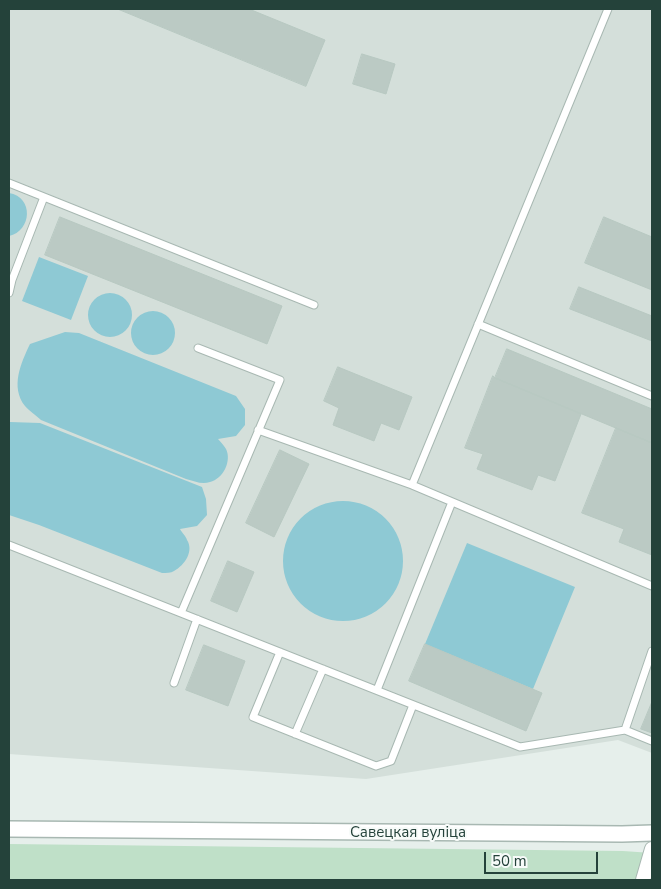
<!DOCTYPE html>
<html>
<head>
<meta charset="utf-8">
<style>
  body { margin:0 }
  #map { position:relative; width:661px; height:889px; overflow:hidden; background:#e6efeb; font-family:"Nunito Sans",sans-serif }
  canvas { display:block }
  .frame { position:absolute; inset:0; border:10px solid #24423a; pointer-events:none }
  .scale { position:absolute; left:484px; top:852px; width:114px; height:22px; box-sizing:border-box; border:2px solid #24423a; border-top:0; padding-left:6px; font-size:15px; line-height:18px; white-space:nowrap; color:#24423a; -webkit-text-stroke:4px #f7fbf9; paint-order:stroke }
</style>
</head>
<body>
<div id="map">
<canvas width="661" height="889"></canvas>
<div class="frame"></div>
<div class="scale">50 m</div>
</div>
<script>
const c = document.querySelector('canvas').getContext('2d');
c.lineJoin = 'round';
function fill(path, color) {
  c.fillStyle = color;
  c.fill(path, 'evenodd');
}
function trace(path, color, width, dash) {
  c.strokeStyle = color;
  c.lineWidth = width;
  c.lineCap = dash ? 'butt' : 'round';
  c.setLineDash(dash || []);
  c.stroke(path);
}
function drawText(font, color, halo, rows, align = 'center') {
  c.font = font + ' "Nunito Sans",sans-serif';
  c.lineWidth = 4;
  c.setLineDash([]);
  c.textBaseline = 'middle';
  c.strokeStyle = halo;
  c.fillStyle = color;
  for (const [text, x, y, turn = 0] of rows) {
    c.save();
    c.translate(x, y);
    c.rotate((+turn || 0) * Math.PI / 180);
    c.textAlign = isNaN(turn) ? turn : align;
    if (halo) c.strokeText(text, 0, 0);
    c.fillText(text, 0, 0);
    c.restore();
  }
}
fill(new Path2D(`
  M9,9H652V753L618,740L366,779L9,754Z`), '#d4dfda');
fill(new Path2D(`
  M9,844L623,851L652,853V880H9Z`), '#bfe0c8');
fill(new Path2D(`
  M9,193C34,197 32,231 9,236Z
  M39,257L88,276L71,320L22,301Z
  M88 315a22 22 0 1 1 44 0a22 22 0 1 1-44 0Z
  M131 333a22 22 0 1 1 44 0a22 22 0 1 1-44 0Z
  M65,332L79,333L236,396L245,409V425L236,436L218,439C221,442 224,446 226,449C232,461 223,479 210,482C202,485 194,481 186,479L41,420C36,415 29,411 25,406C10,387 21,363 30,344Z
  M10,422L40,423L202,487L206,499L207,515L197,526L180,529C182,533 186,536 187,540C194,551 185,565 174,571C171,573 166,573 162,573L39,525L9,515V423Z
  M283 561a60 60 0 1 1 120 0a60 60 0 1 1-120 0Z
  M467,543L575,587L533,689L425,644Z`), '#8ec9d4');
const building = new Path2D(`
  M118,9H249L325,40L306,86Z
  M362,54L395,64L386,94L353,84Z
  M60,217L282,306L267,344L45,255Z
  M604,217L652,237V290L585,263Z
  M579,287L652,316V341L570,309Z
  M507,349L652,409V443L495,378Z
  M338,367L412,397L399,430L381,423L374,441L333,425L339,408L324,401Z
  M493,376L495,378L581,414L555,481L538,475L532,490L477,469L483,454L465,448Z
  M616,428L652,443V555L619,542L624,529L582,513Z
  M280,450L309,464L274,537L246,523Z
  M228,561L254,572L237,612L211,601Z
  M425,644L542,693L526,731L409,681Z
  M204,645L245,661L228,706L186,690Z
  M652,702V733L641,729Z`);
fill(building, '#bbcac4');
trace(building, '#b8c9c2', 1);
const service = new Path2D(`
  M608,9L412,485L652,586
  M9,183L314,305
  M9,293L12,280L44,197
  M478,324L652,396
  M258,430L412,485
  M9,545L520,747L625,730L652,651
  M181,613L280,380L198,348
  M280,652L253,717L376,766L391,761L413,705
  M174,683L197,619
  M377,690L452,502
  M625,730L652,741
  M295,734L323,669`);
const minor = new Path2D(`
  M643,880L652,849`);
const tertiary = new Path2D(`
  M9,829L622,834L652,833`);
trace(service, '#a8b8b2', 9);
trace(minor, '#a8b8b2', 16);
trace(tertiary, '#a8b8b2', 18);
trace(service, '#fff', 7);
trace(minor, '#fff', 14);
trace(tertiary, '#fff', 15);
drawText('15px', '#24423a', '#f7fbf9', [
  ["Савецкая вуліца",408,833]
]);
</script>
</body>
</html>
